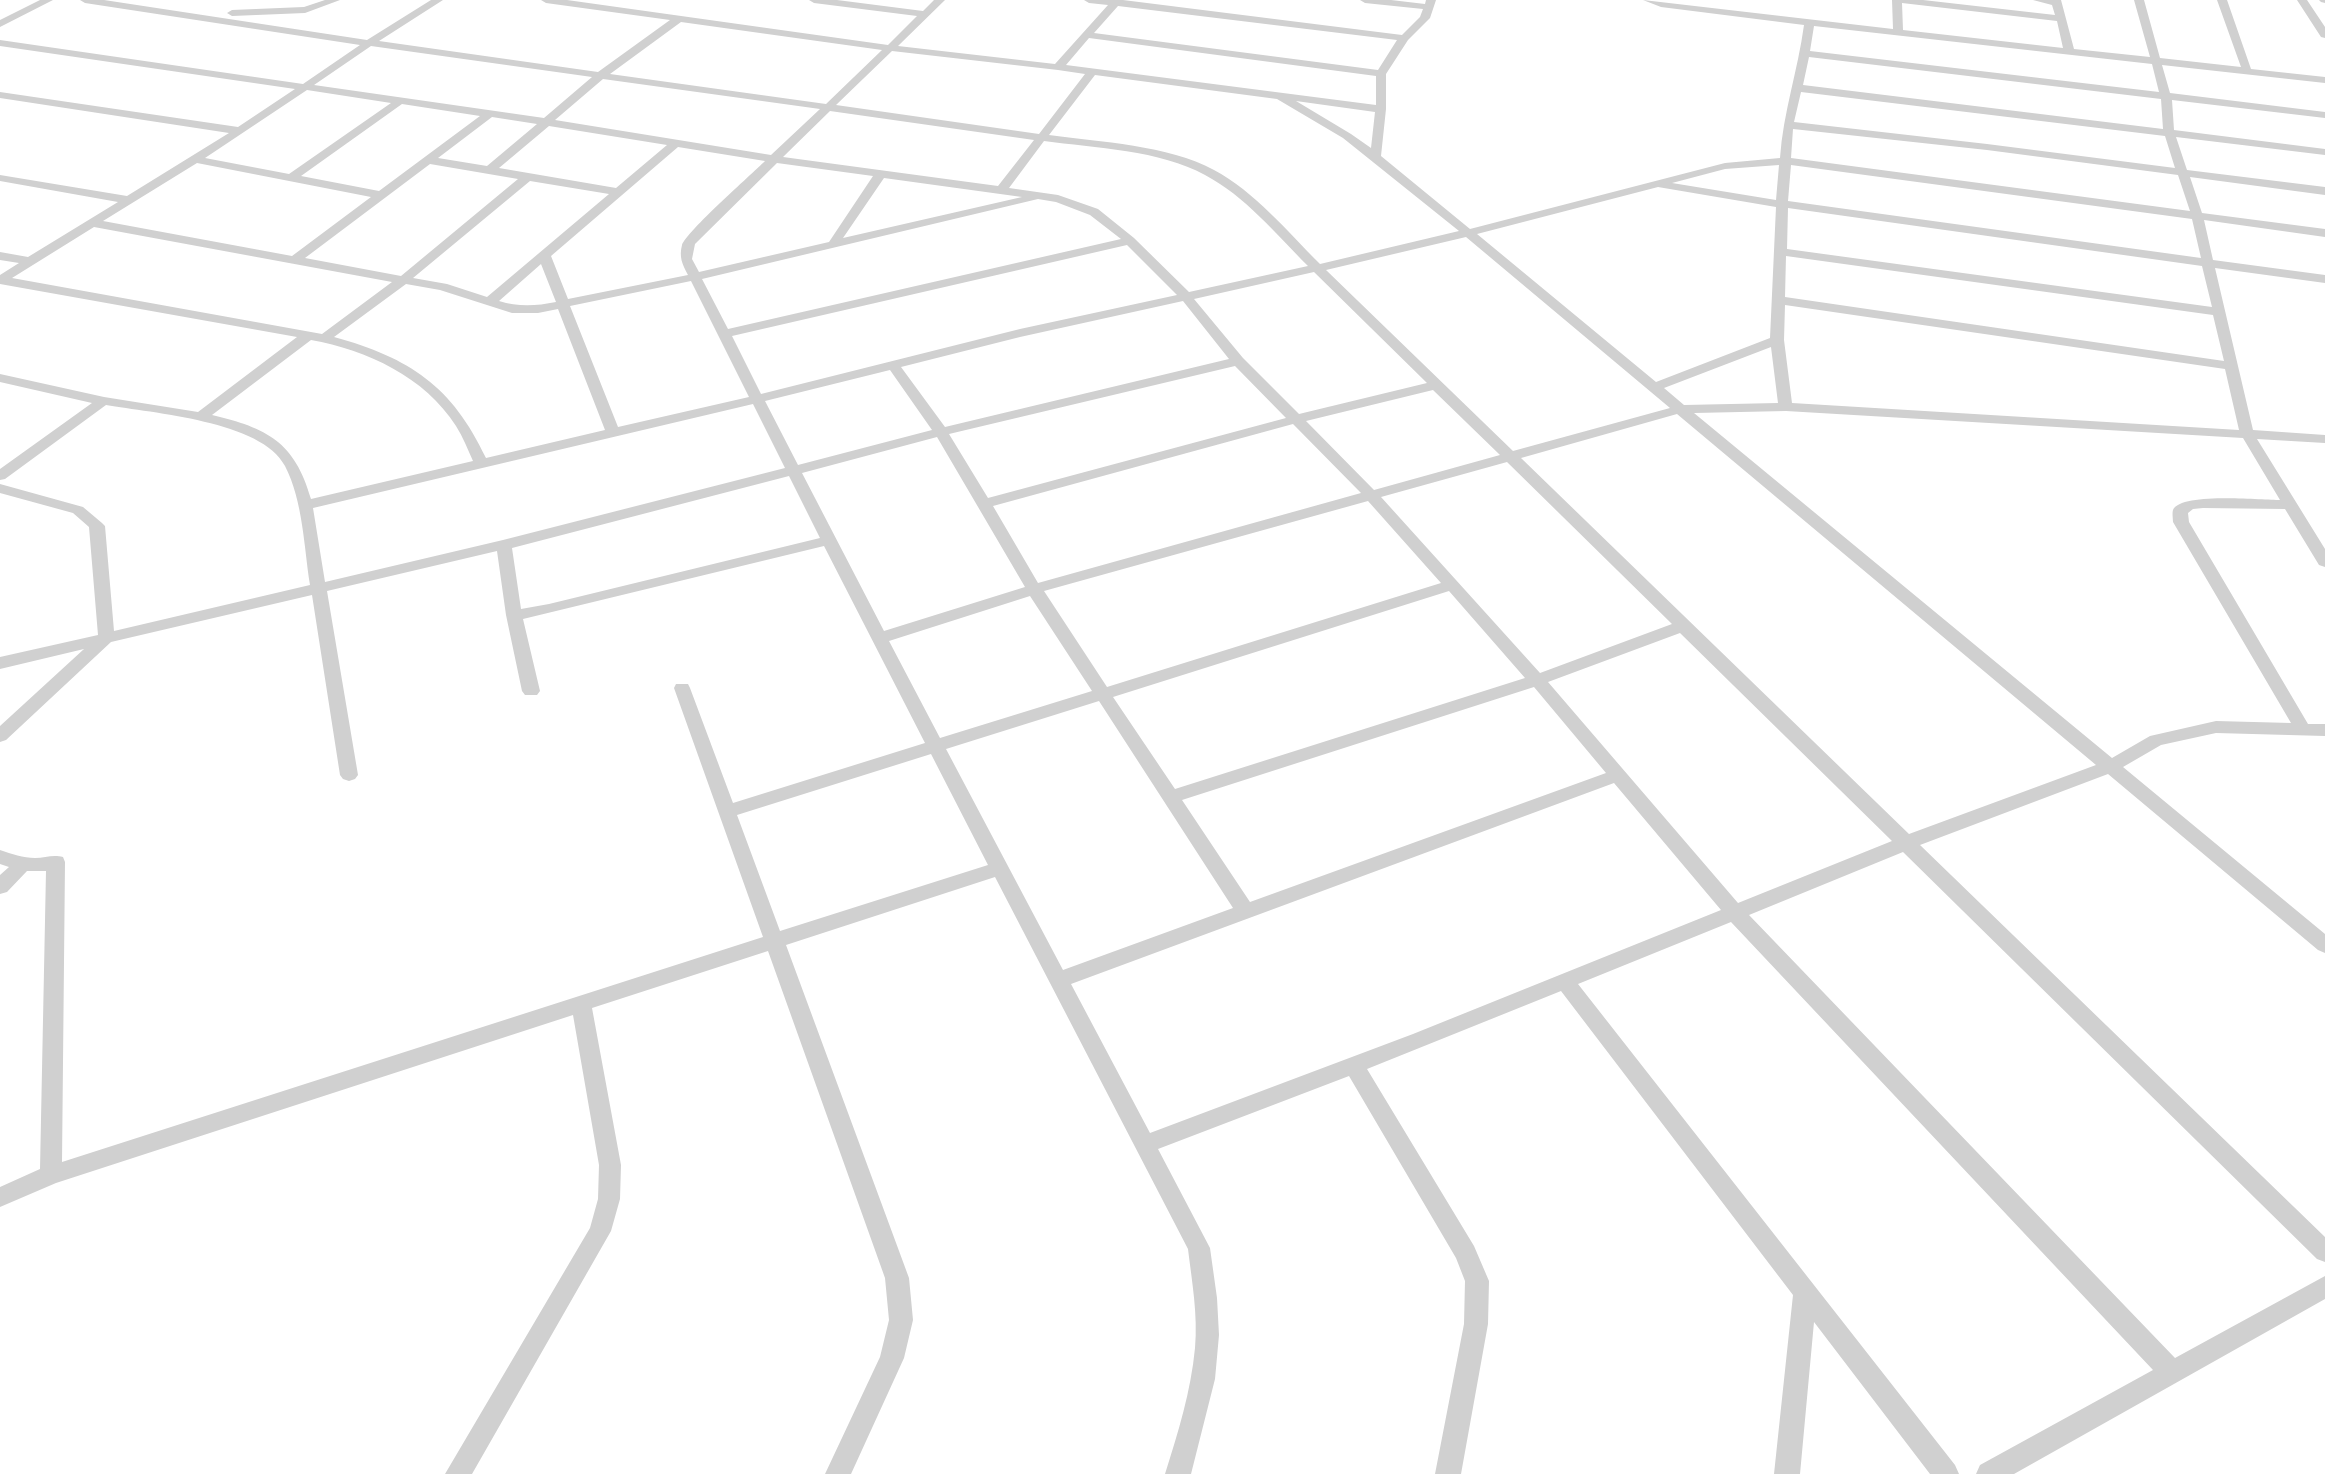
<!DOCTYPE html>
<html>
<head>
<meta charset="utf-8">
<style>
  body { margin:0 }
  canvas { display:block; background:#fff }
</style>
</head>
<body>
<canvas width="2325" height="1474"></canvas>
<script>
const c = document.querySelector('canvas').getContext('2d');
c.lineJoin = 'round';
function fill(path, color) {
  c.fillStyle = color;
  c.fill(path, 'evenodd');
}
fill(new Path2D(`
  M40,0H53L0,27V20Z
  M80,0H104L367,40L431,0H443L379,41L598,72L670,20L546,3L541,0H567L888,45L917,16L814,3L809,0H837L923,11L934,0H945L898,46L1055,64L1108,5L1089,3L1084,0H1123L1402,35L1420,17L1423,9L1365,3L1360,0H1391L1425,4L1426,0H1436L1430,18L1408,40L1386,74V109L1381,156L1470,229L1725,163L1780,158C1783,113 1798,70 1804,25L1661,7L1643,0L1893,29L1892,0H1923L2055,15L2052,5L2033,0H2061L2074,49L2150,57L2134,0H2144L2160,58L2241,67L2217,0H2227L2251,69L2325,77V83L2162,65L2170,93L2325,112V118L2172,100L2174,130L2325,149V155L2176,137L2187,170L2325,187V195L2190,177L2202,213L2325,229V237L2204,220L2213,260L2325,275V283L2215,268L2253,430L2325,435V443L2257,439L2325,549V567L2319,565L2285,509L2203,508L2193,509L2188,513L2189,522L2308,724H2325V736L2216,733L2161,745L2123,767L2325,934V953L2318,950L2108,774L1920,845L2325,1237V1262L2317,1259L1903,852L1749,915L2175,1358L2325,1276V1299L2014,1474H1976L1980,1465L2153,1370L1731,922L1578,984L1955,1465L1959,1474H1930L1814,1322L1800,1474H1774L1793,1295L1561,991L1367,1069L1474,1246L1489,1281L1488,1324L1461,1474H1435L1464,1324L1465,1281L1456,1258L1349,1076L1158,1149L1210,1248L1217,1298L1219,1335L1215,1379L1191,1474H1165C1178,1433 1191,1391 1195,1348C1198,1315 1192,1282 1188,1249L995,877L786,945L909,1278L913,1320L904,1358L851,1474H825L880,1357L889,1320L885,1278L768,951L592,1008L621,1165L620,1199L611,1231L472,1474H445L590,1228L598,1199L599,1165L573,1015L56,1183L0,1207V1187L40,1169L46,871H27L7,892L0,894V875L9,867L0,864V850C12,854 23,858 35,858C45,858 53,854 63,857L65,862L62,1162L763,937L674,688L676,684H688L690,688L733,803L925,743L824,546L523,619L540,691L537,695H525L522,691L506,615L497,551L327,591L358,775L355,779L349,781L343,779L340,775L312,595L111,642L6,740L0,742V726L84,649L0,669V657L98,635L89,527L73,513L0,493V484L83,507L102,523L105,526L114,631L310,585C304,547 303,501 285,466C262,421 152,413 106,405L5,479L0,480V469L92,403L0,382V374L104,397L198,412L297,337L0,284V275L19,263L0,260V252L28,257L118,202L0,181V175L127,196L229,133L0,98V92L238,127L295,89L0,46V40L303,84L360,45L85,3ZM1902,3L2057,21L2063,48L1903,30ZM1118,6L1397,40L1378,70L1094,33ZM681,22L882,50L826,104L610,74ZM1814,26L2152,64L2159,92L1810,51ZM1089,38L1376,76V105L1066,65ZM371,46L592,77L544,118L314,85ZM892,51L1058,70L1085,74L1039,134L836,105ZM1809,57L2161,99L2163,129L1803,85ZM1095,75L1277,99L1343,138L1459,231L1320,264C1287,231 1255,192 1214,170C1168,145 1100,142 1049,135ZM603,79L820,109L771,155L555,120ZM307,90L391,103L289,174L205,158ZM1801,92L2165,136L2175,168L1987,144L1794,122ZM1296,101L1375,112L1371,148L1351,134ZM402,104L480,116L379,191L301,176ZM830,111L1034,140L998,186L783,157ZM492,117L537,124L487,166L438,158ZM549,126L667,145L616,188L499,168ZM1793,129L1987,150L2178,175L2190,211L1791,158ZM1044,141C1095,148 1160,150 1205,175C1245,196 1276,234 1308,266L1189,292L1134,238L1098,209L1058,195L1009,188ZM678,147L765,161C751,175 687,231 682,245C679,257 682,264 688,275L568,299L551,256ZM197,163L371,197L292,256L103,221ZM777,163L873,176L829,242L699,272L692,259L695,244ZM430,164L518,179L401,276L305,258ZM1779,165L1776,200L1672,183L1725,169ZM1791,165L2192,219L2201,258L1788,201ZM884,178L1022,197L843,238ZM530,181L609,194L487,297L447,284L413,278ZM1658,187L1776,207L1770,338L1656,382L1477,234ZM1038,199L1056,202L1090,215L1121,239L728,329L702,279ZM1788,208L2202,266L2212,307L1787,249ZM94,227L392,282L322,334L12,278ZM1466,237L1670,408L1513,451L1326,270ZM1127,245L1177,295L1020,329L761,394L732,336ZM1786,256L2213,315L2224,361L1785,297ZM541,264L556,302C536,306 518,307 499,301ZM1314,272L1427,383L1299,414L1243,358L1194,299ZM691,281L749,397L618,427L570,306ZM406,284L440,290L512,313H538L558,309L605,430L486,458C452,386 410,358 334,337ZM1183,301L1229,359L945,427L901,367L1020,337ZM1785,305L2225,369L2239,430L1792,403L1784,340ZM311,340C367,350 425,377 456,426C463,437 468,450 473,461L311,499C295,442 267,428 212,415ZM1771,347L1778,403L1684,405L1664,388ZM1235,366L1286,418L988,498L949,434ZM890,370L932,430L798,465L765,401ZM1433,390L1500,455L1374,490L1306,421ZM753,404L785,468L503,540L325,582L313,508ZM1786,411L2243,438L2280,500C2262,500 2180,492 2173,510C2172,513 2173,519 2173,522L2291,723L2216,721L2150,736L2112,758L1694,413ZM1677,414L2096,765L1909,834L1521,458ZM1293,424L1361,493L1038,583L993,506ZM937,437L1025,587L884,631L802,473ZM1507,462L1672,624L1540,673L1381,497ZM789,476L820,538L549,604L521,609L512,548ZM1368,501L1441,583L1107,687L1044,591ZM1449,591L1525,678L1175,789L1113,697ZM1030,596L1092,691L940,738L889,641ZM1680,633L1892,841L1738,903L1548,682ZM1534,687L1606,773L1250,902L1182,800ZM1099,701L1233,908L1063,970L946,749ZM931,754L988,865L780,931L737,815ZM1614,783L1721,910L1413,1034L1150,1133L1071,984Z
  M325,0H340L305,13L232,16L227,13L232,10L304,7Z
  M2297,0H2307L2325,27V38L2321,37Z
  M2319,0H2325V3L2321,2Z`), '#d0d0d0');
</script>
</body>
</html>
